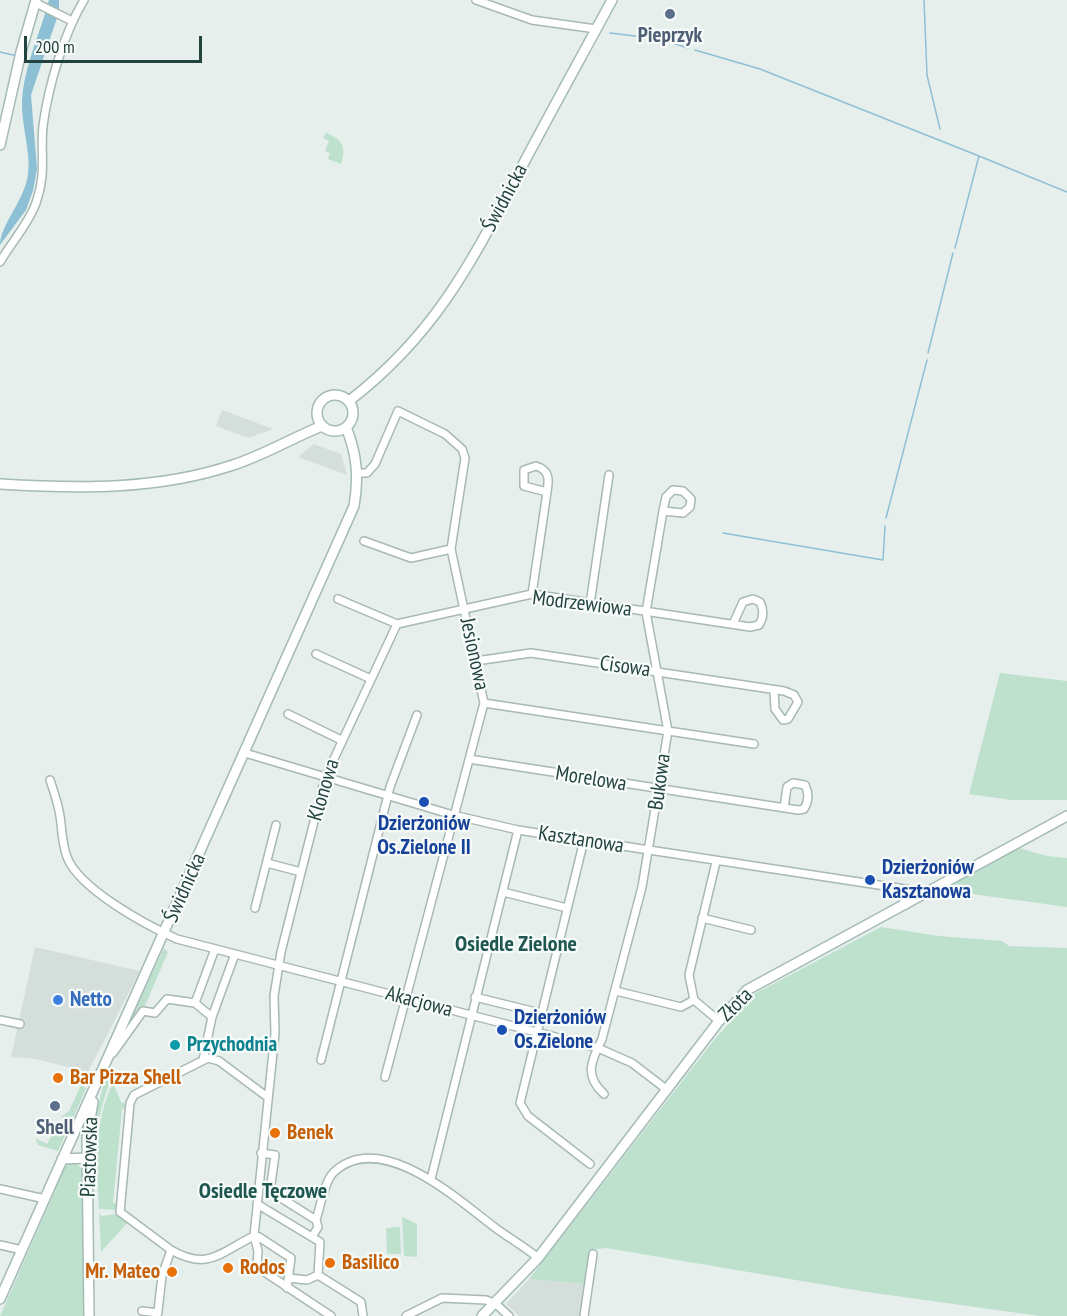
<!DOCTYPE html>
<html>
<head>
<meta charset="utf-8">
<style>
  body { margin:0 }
  #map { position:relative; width:1067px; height:1316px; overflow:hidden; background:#e6efec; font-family:"PT Sans Narrow",sans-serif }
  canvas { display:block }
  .scale { position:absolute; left:24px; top:36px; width:178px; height:27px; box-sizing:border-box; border:3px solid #23433f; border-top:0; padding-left:8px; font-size:18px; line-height:21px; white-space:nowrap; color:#23433f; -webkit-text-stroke:4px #f7fbfa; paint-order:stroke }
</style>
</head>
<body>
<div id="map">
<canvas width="1067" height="1316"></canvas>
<div class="scale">200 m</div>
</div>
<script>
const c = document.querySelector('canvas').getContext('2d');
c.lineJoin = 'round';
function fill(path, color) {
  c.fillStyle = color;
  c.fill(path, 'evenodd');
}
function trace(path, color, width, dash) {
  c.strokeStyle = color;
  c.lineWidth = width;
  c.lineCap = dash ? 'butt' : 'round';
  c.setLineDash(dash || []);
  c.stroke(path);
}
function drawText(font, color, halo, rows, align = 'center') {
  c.font = font + ' "PT Sans Narrow",sans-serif';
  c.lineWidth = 4.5;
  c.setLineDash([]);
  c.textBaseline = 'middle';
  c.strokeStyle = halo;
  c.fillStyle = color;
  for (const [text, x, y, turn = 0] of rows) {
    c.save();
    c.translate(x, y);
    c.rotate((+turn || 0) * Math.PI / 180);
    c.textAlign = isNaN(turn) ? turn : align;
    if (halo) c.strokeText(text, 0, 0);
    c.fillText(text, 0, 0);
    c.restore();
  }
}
fill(new Path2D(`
  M222,410L273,429L248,438L216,426Z
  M314,444L341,454L347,475L298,457Z
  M35,947L140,971L88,1072L36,1059L11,1057Z
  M529,1279L585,1284L580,1316H519L506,1304Z`), '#d4dfdc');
fill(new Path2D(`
  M326,133C342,139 347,147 341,164L328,159L330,153L325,151L329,141L323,138Z
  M1000,673L1067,681V800H1012L969,794Z
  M1019,848L1047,856L1067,858V907L943,890Z
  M881,927L939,936L1002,941L1009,946L1067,948V1316H1040L867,1292L606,1248L591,1250L585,1284L529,1279L714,1040L756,993Z
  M164,948L168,952L144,1008L121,1039Z
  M109,1070L113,1075C97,1111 94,1144 95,1182L92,1184C91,1144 94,1108 109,1070Z
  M82,1083L86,1089L58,1151L38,1145L35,1138L47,1144L57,1127L60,1128L65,1119L61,1117L69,1111Z
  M113,1083L121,1102L127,1104L126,1108L122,1109L113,1203L118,1204L117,1210L99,1209C97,1166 93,1123 113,1083Z
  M68,1163H77L82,1170L85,1254L83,1258H85L87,1316H0L56,1189L54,1187L64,1165Z
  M99,1212L101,1216L116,1214L128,1222L101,1252Z
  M402,1217L417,1224V1257L404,1256Z
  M400,1227L401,1254H387L386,1228Z`), '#bee1cd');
fill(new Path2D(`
  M49,0H59V12L31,95L37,169L33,191L26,210L0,245C0,225 25,200 28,174C31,151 21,125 22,101C24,66 40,34 49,0Z`), '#8dc0d5');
trace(new Path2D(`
  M924,0L927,75L940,129
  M610,33L660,39L688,48
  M695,50L760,69L979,156
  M0,52L17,56
  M955,248L979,156L1067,192
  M928,353L953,253
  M886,518L927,360
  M723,533L883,560L885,526`), '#8dc0d5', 1.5);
const street = new Path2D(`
  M476,0L532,20L596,29
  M36,3L72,21
  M0,262C11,243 29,223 36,203C47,172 40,155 43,126C48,87 64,33 84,0
  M358,473H367L375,464L398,411L445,434L462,449L465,458L451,549L484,703L385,1077
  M364,541L411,558L451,549
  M532,594L547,492C549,480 550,470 536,466L524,470V486L547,492
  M338,599L397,624
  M590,604L609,475
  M397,624L532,594L750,627L759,625C764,617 764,610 760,602L753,599L743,602L733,624
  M316,654L371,679
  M476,661L531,653L784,691L794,695L798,702L788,719L783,720L775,709L774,690
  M484,703L754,744
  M288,714L341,740
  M245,753L453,815L518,830L918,891L923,895
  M469,759L798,810L804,809C809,801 809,793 805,785L793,783L787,787L784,808
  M50,780C54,792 58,803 60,816C62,829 62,844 67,857C79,889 146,925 177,939L598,1048L632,1063L666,1089
  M584,840L520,1103L528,1116L590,1164
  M716,862L689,975L694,1000L719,1021
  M267,863L301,872
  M898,888L906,905
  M503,892L567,908
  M255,908L276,825
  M702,918L751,930
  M616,991L681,1007L694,1000
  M475,997L540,1013
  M195,1003L212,1017
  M0,1020L20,1024
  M113,1053L143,1011L155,1013L167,999L195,1003L215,949
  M203,1060L212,1017L235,954
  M321,1060L390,787L417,715
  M604,1094C584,1076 591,1061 602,1039L642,887L668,731L646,612L663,511L683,513L690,507L691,499L683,491L673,490L666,497L663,511
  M261,1153L275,1155L270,1191L316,1220
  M431,1179L518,830
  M0,1189L45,1199
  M257,1204L320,1242L318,1275
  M312,1237L318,1227L316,1220C320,1208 324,1183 333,1173C379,1128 456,1198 493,1226C507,1237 524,1246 538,1258
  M0,1245L22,1250
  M171,1250L120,1212L130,1103L134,1095L208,1058L219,1061L266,1096
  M289,1278L307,1280L318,1275L361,1302L363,1316
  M142,1311L158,1313
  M158,1311L162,1276L171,1250C208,1271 219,1253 254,1236L259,1237L291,1258L287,1288
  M331,1316L257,1267L258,1251L254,1236L275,1033L274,996L281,952L325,778L397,624
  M406,1316L442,1298L486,1300L496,1304L509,1316
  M584,1316L593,1254`);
const secondary = new Path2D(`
  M0,145L21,52L36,0
  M317 413a18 18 0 1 1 36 0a18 18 0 1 1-36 0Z
  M349,401C440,331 475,255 527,157C555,104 584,52 612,0
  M0,484C79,489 158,490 233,465C264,455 292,438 322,426
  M62,1159L87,1158
  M0,1299L354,506C359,478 357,454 346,427
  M89,1316L87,1137L93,1102
  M482,1316L538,1258L719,1021L747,990L1067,816`);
trace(street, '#a8b8b5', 10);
trace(secondary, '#a4bbb7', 12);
trace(street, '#fff', 7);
trace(secondary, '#fff', 9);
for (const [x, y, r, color] of [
  [670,14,6,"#5c6f8a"],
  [424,802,6,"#1a4fb4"],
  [870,880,6,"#1a4fb4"],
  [58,1000,6,"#3f7fe0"],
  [502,1030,6,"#1a4fb4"],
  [175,1045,6,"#0f9aa8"],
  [58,1078,6,"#e8710a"],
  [55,1106,6,"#5c6f8a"],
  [275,1133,6,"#e8710a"],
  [330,1263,6,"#e8710a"],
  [228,1268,6,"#e8710a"],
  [172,1272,6,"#e8710a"]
]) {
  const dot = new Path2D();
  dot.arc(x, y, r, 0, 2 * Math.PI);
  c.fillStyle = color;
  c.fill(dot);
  trace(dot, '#f7fbfa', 2);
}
drawText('bold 21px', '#4e5e75', '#f7fbfa', [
  ["Pieprzyk",670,36],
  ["Shell",55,1128]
]);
drawText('21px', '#23433f', '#f7fbfa', [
  ["Świdnicka",505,198,-62],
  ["Modrzewiowa",582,604,7],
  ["Jesionowa",474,654,78],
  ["Cisowa",625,667,8],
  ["Morelowa",591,779,9],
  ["Bukowa",660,782,-82],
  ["Klonowa",324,790,-73],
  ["Kasztanowa",581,840,9],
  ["Świdnicka",185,888,-66],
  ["Akacjowa",419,1002,15],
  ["Złota",736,1005,-45],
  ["Piastowska",90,1157,-88]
]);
drawText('bold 21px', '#164399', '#f7fbfa', [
  ["Dzierżoniów",424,824,"center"],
  ["Os.Zielone II",424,848,"center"],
  ["Dzierżoniów",882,868],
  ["Kasztanowa",882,892],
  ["Dzierżoniów",514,1018],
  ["Os.Zielone",514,1042]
], 'left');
drawText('bold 21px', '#366cbe', '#f7fbfa', [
  ["Netto",70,1000]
], 'left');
drawText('bold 21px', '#0d838f', '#f7fbfa', [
  ["Przychodnia",187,1045]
], 'left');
drawText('bold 21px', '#c56008', '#f7fbfa', [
  ["Bar Pizza Shell",70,1078],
  ["Benek",287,1133],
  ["Basilico",342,1263],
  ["Rodos",240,1268],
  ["Mr. Mateo",160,1272,"right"]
], 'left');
drawText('bold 22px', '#1e5650', '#f7fbfa', [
  ["Osiedle Zielone",516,945],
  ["Osiedle Tęczowe",263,1192]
]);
</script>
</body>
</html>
